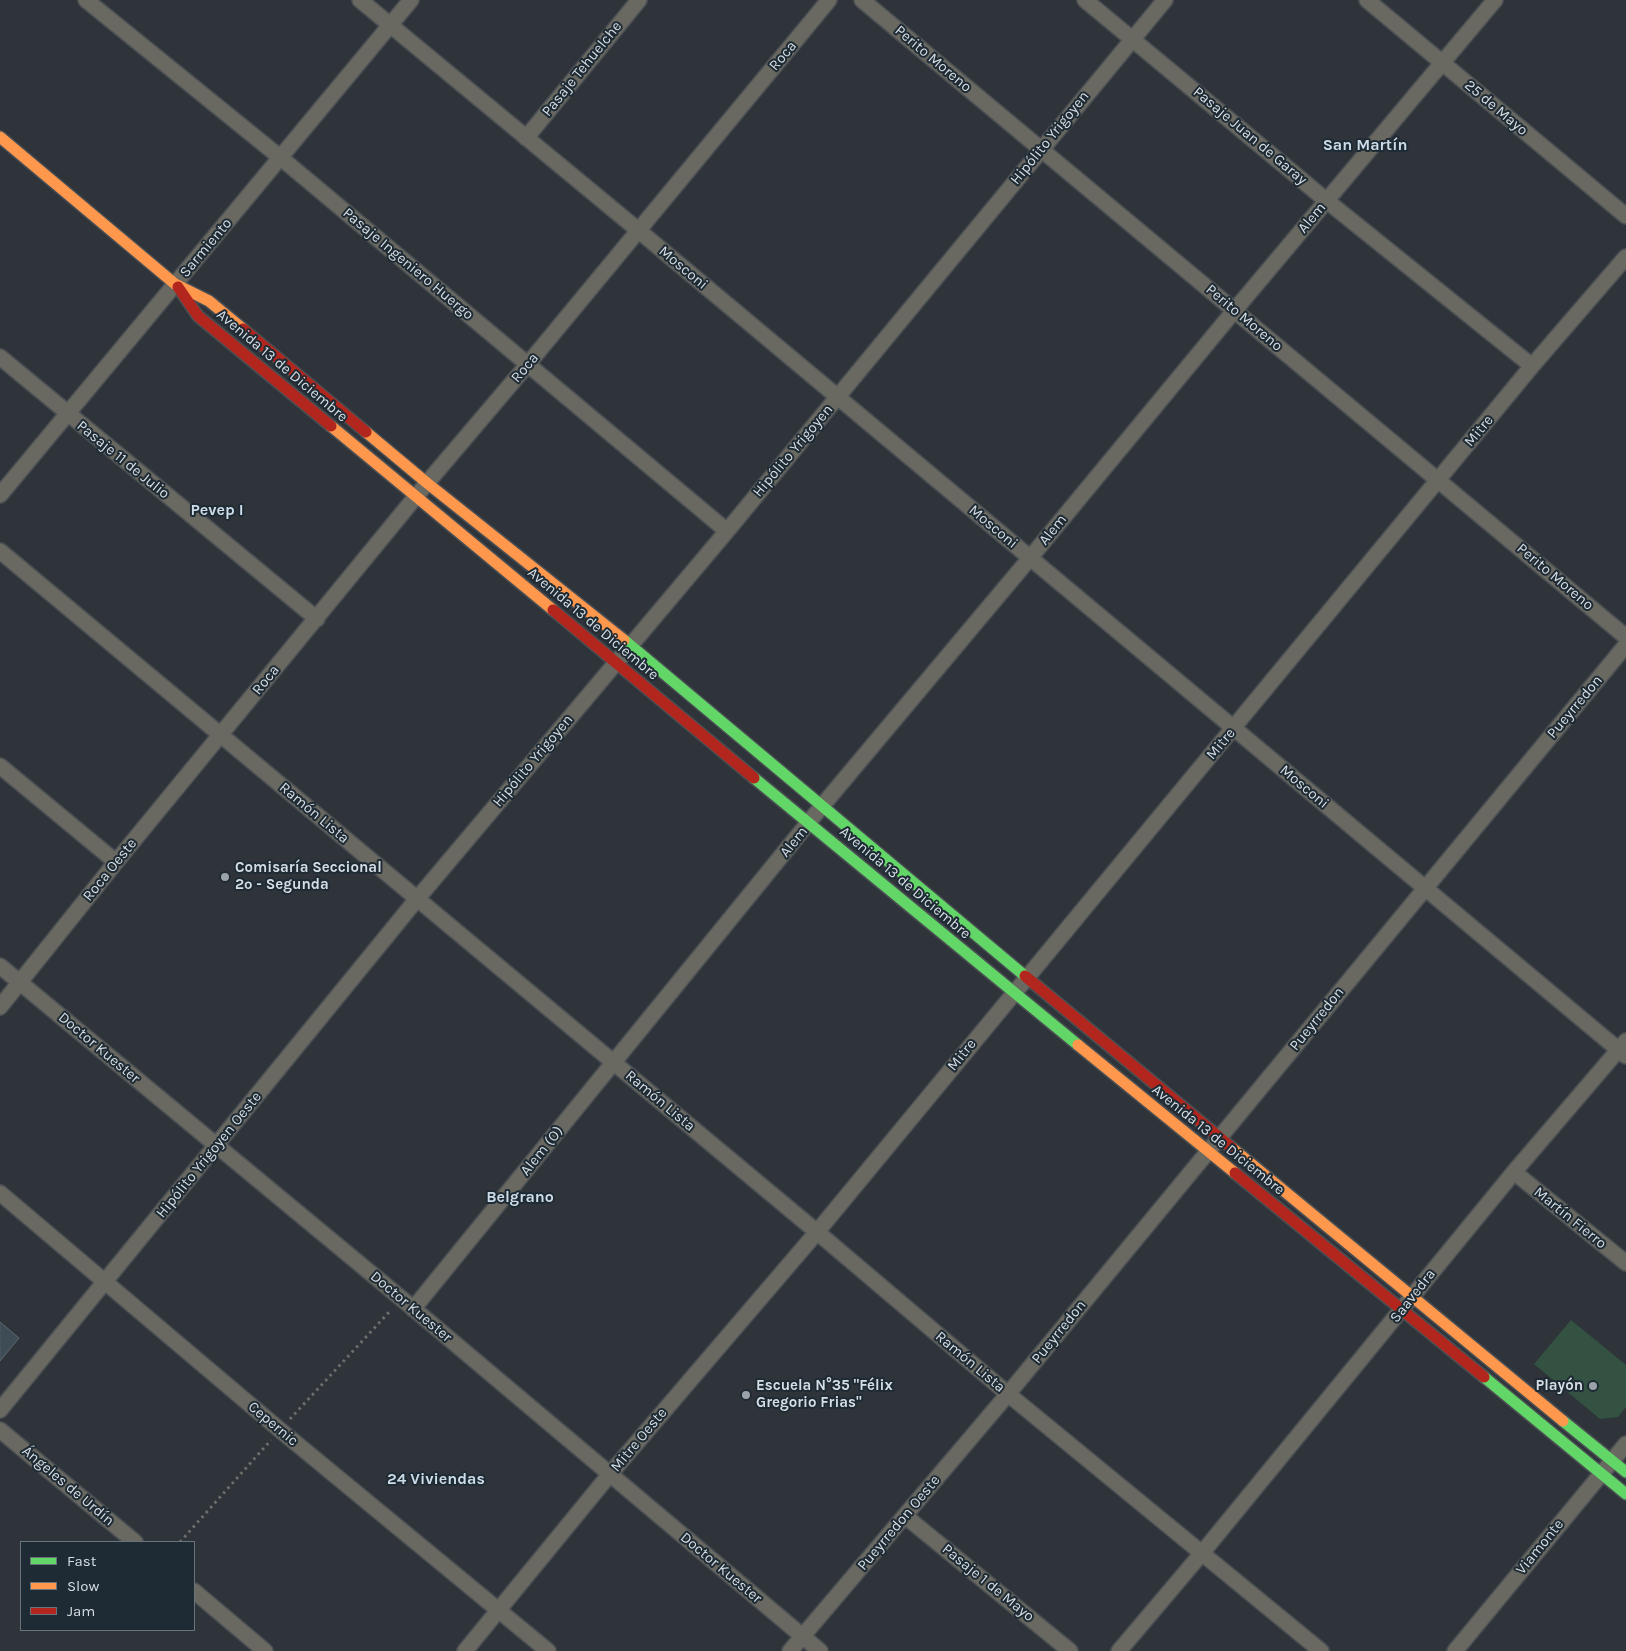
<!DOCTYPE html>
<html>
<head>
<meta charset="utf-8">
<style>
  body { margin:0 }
  #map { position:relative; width:1626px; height:1651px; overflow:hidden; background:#2e343a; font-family:Karla,sans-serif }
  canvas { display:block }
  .legend { position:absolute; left:20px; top:1541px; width:175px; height:90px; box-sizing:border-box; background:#1f2b34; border:1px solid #68737a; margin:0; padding:6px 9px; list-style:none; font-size:15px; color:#d6dee4 }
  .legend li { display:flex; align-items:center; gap:10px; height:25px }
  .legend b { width:25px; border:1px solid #68737a }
</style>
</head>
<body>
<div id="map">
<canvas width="1626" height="1651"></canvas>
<ul class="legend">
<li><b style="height:6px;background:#63d668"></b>Fast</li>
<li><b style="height:6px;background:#ff974d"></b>Slow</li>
<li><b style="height:6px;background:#b3261e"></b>Jam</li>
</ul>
</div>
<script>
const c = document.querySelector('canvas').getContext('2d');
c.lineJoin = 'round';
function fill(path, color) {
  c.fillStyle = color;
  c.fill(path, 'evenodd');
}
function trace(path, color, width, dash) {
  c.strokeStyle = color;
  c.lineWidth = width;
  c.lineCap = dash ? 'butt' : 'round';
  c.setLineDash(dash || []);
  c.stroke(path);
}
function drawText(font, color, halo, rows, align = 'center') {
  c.font = font + ' Karla,sans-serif';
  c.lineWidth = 4;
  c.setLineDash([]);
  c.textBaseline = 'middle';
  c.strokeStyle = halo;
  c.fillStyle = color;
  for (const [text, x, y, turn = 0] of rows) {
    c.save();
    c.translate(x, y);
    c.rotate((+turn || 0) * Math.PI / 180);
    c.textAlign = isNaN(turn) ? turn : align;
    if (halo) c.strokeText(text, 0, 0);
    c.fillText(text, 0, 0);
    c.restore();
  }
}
fill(new Path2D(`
  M1571,1320L1626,1365V1407L1618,1417L1600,1419L1534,1364Z`), '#345241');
const building = new Path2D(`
  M0,1322L19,1338L0,1361Z`);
fill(building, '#3e4c56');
trace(building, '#61676c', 1);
const street = new Path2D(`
  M86,0L281,158L727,531
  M360,0L638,230L1626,1056
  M862,0L1626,637
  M1085,0L1327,201L1532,366
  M1367,0L1626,216
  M526,138L639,0
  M0,357L317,619
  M0,495L411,0
  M0,551L817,1232L1008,1394L1321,1651
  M0,766L116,862
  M0,966L402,1299L820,1651
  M0,1007L116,862L427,483L528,364L829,0
  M1514,1172L1626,1263
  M0,1193L280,1430L548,1651
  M413,1309L822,806L1030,558L1234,311L1495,0
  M0,1410L417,899L727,531L1165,0
  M0,1430L135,1542
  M905,1516L1070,1651
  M194,1591L265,1651
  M465,1651L610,1474L817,1232L1532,366L1626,257
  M790,1651L1008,1394L1626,645
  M1119,1651L1202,1553L1514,1172L1626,1041
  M1455,1651L1626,1444`);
const fast = new Path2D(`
  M624,640L1025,976
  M754,778L1078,1045
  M1484,1377L1626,1494
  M1563,1421L1626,1472`);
const slow = new Path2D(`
  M0,137L175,284L209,301L243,329
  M331,426L553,610
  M366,432L427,483L624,640
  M1078,1045L1235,1173
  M1232,1148L1563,1421`);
const jam = new Path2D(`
  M178,287L198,316L331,426
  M243,329L366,432
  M553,610L754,778
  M1025,976L1232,1148
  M1235,1173L1484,1377`);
trace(street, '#4a4f54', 18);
trace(fast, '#4a4f54', 14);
trace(slow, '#4a4f54', 14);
trace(jam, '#4a4f54', 14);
trace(new Path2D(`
  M290,1419L391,1310
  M180,1542L271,1440`), '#6e6f6c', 3, [2.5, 4]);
trace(street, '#696861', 15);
trace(fast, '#63d668', 11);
trace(slow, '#ff974d', 11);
trace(jam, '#b3261e', 11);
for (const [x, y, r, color] of [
  [225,877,5,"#9ba2a8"],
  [1593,1386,5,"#9ba2a8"],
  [746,1395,5,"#9ba2a8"]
]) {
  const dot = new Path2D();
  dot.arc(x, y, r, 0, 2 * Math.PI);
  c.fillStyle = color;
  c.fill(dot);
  trace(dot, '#1f2b34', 2);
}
drawText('15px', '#d6dee4', '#1f2b34', [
  ["Roca",783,56,-50],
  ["Perito Moreno",933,59,40],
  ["Pasaje Tehuelche",582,69,-51],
  ["25 de Mayo",1496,108,40],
  ["Pasaje Juan de Garay",1250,136,40],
  ["Hipólito Yrigoyen",1050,138,-51],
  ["Alem",1312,218,-50],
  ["Sarmiento",206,248,-50],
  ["Pasaje Ingeniero Huergo",408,264,40],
  ["Mosconi",683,268,40],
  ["Perito Moreno",1244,318,40],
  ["Avenida 13 de Diciembre",282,366,40],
  ["Roca",525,368,-50],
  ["Mitre",1479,431,-50],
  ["Hipólito Yrigoyen",793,451,-50],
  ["Pasaje 11 de Julio",123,460,39],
  ["Mosconi",993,527,40],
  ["Alem",1053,530,-51],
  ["Perito Moreno",1555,577,40],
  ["Avenida 13 de Diciembre",593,624,40],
  ["Roca",266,680,-51],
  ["Pueyrredon",1575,707,-50],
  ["Mitre",1221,744,-50],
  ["Hipólito Yrigoyen",533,761,-50],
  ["Mosconi",1304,787,40],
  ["Ramón Lista",314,813,40],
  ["Alem",794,842,-51],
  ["Roca Oeste",110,870,-51],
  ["Avenida 13 de Diciembre",905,883,40],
  ["Pueyrredon",1317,1019,-51],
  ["Doctor Kuester",99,1048,40],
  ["Mitre",962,1055,-51],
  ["Ramón Lista",660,1101,40],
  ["Avenida 13 de Diciembre",1218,1140,39],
  ["Alem (O)",542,1151,-51],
  ["Hipólito Yrigoyen Oeste",209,1155,-51],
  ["Martín Fierro",1570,1218,39],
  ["Saavedra",1413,1296,-52],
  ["Doctor Kuester",411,1307,40],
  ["Pueyrredon",1059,1332,-51],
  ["Ramón Lista",970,1362,40],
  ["Cepernic",273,1424,40],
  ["Mitre Oeste",639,1440,-50],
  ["Ángeles de Urdín",68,1486,40],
  ["Pueyrredon Oeste",899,1523,-50],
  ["Viamonte",1540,1547,-51],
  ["Doctor Kuester",721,1568,40],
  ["Pasaje 1 de Mayo",988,1583,39]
]);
drawText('bold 15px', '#d6dee4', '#1f2b34', [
  ["Comisaría Seccional",235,868],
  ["2º - Segunda",235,885],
  ["Escuela N°35 \"Félix",756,1386],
  ["Gregorio Frias\"",756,1403],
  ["Playón",1583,1386,"right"]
], 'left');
drawText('bold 16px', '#ccdce8', '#1f2b34', [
  ["San Martín",1365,145],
  ["Pevep I",217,510],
  ["Belgrano",520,1197],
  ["24 Viviendas",436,1479]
]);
</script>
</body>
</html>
